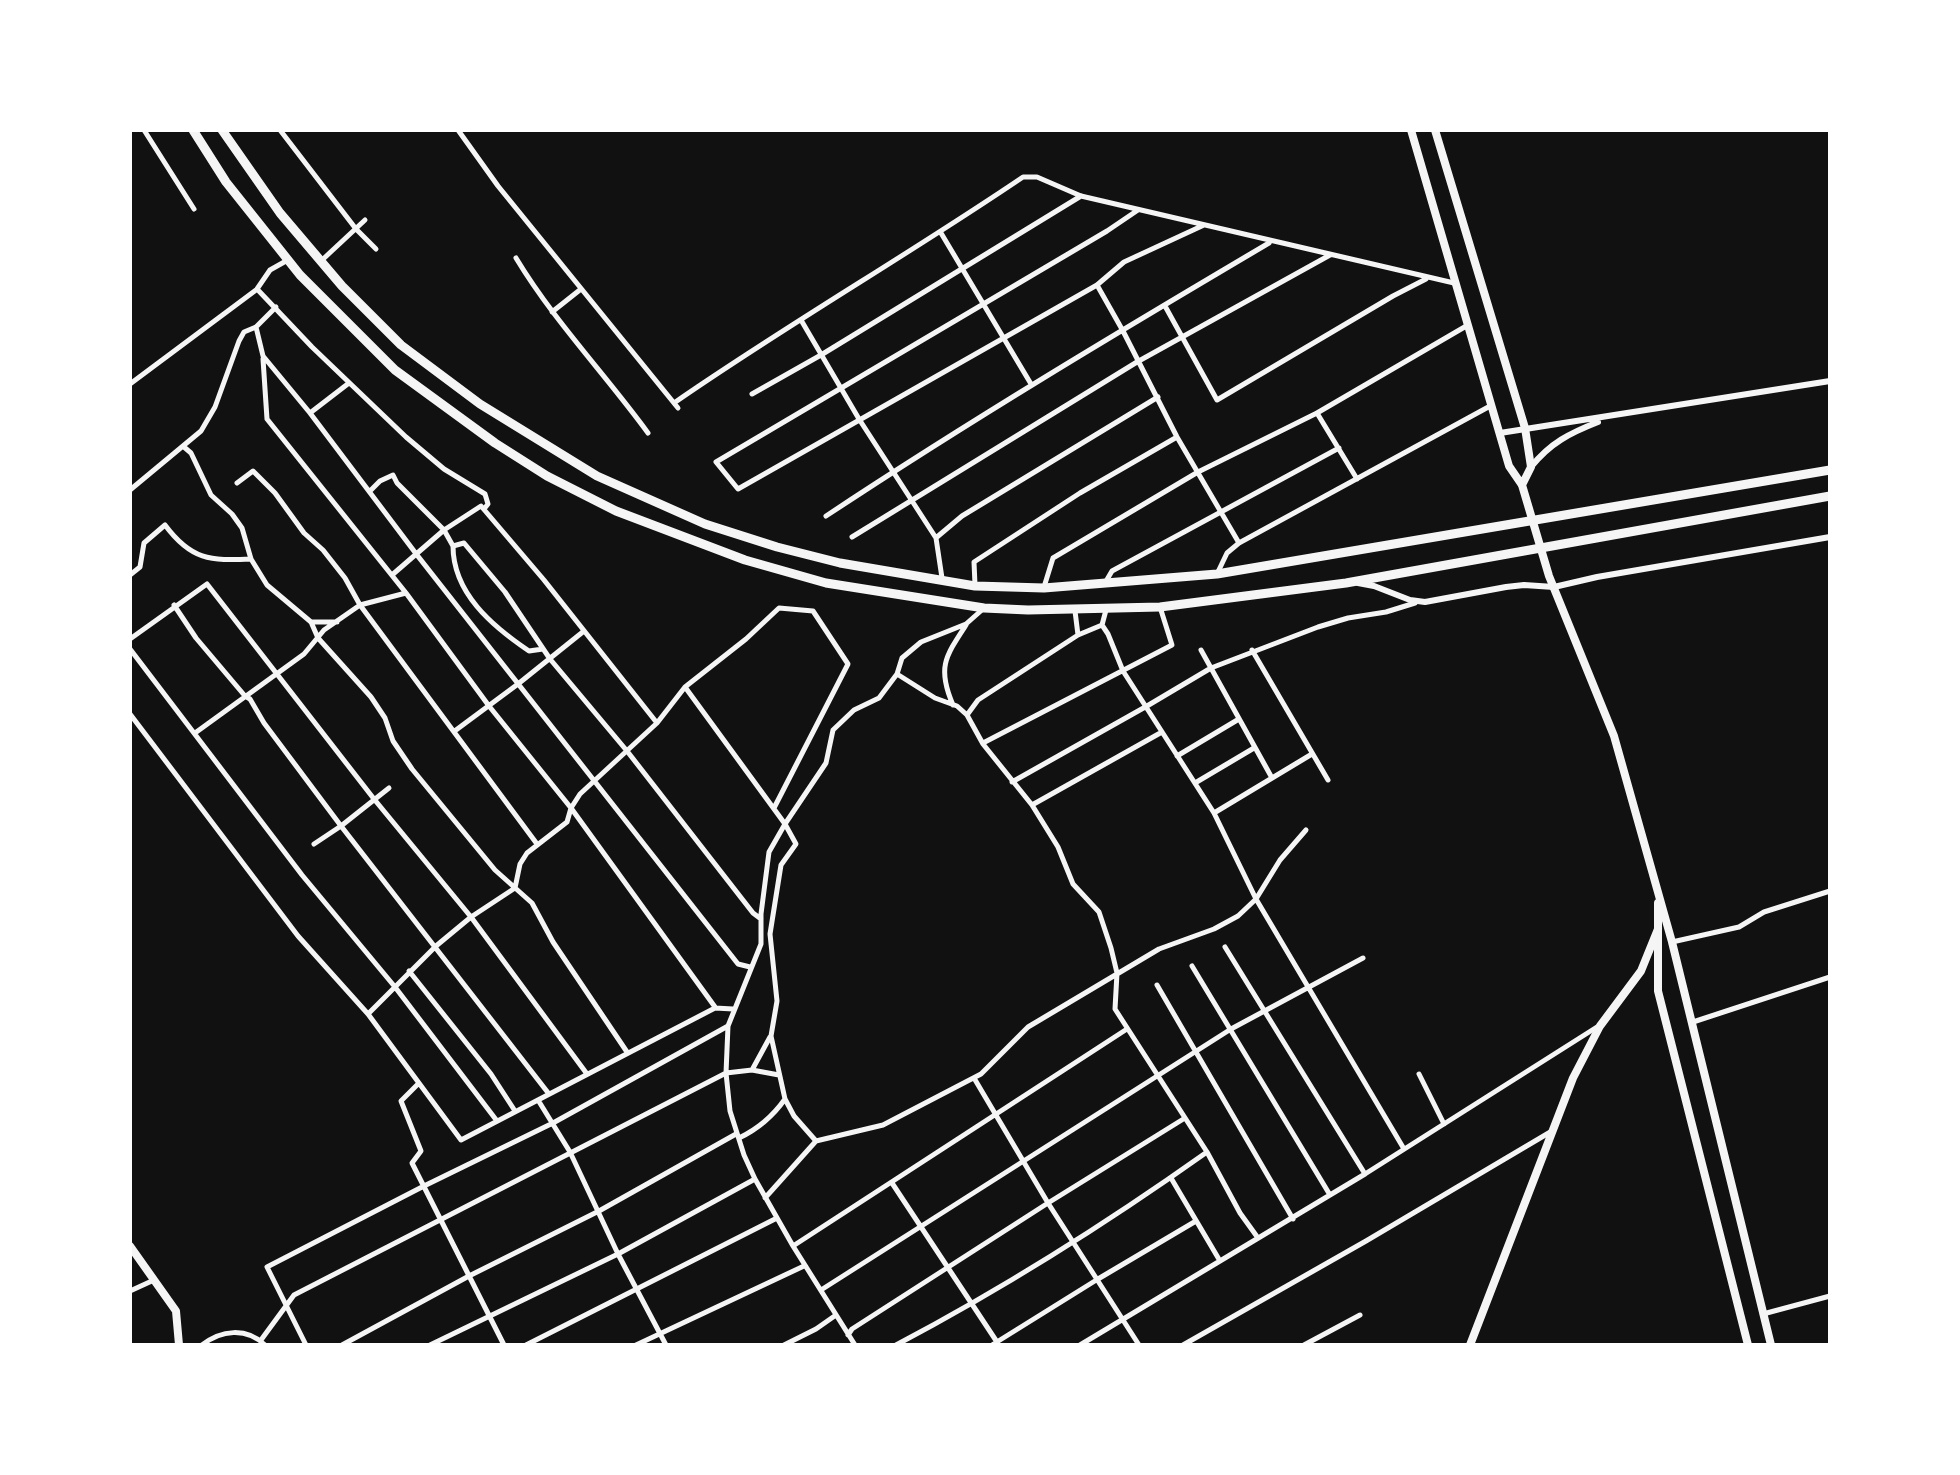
<!DOCTYPE html>
<html>
<head>
<meta charset="utf-8">
<style>
  body { margin:0 }
  #map { position:relative; width:1960px; height:1475px; overflow:hidden; background:#111; font-family:"Crimson Pro",serif }
  canvas { display:block }
  .frame { position:absolute; inset:0; border:132px solid #fff; pointer-events:none }
</style>
</head>
<body>
<div id="map">
<canvas width="1960" height="1475"></canvas>
<div class="frame"></div>
</div>
<script>
const c = document.querySelector('canvas').getContext('2d');
c.lineJoin = 'round';
function trace(path, color, width, dash) {
  c.strokeStyle = color;
  c.lineWidth = width;
  c.lineCap = dash ? 'butt' : 'round';
  c.setLineDash(dash || []);
  c.stroke(path);
}
trace(new Path2D(`
  M144,130L194,209
  M280,130L356,229L376,249
  M458,130L498,186L678,408
  M1138,210L1107,231L716,462L738,489L1097,285L1124,262L1204,225
  M941,233L1031,384
  M516,258C554,321 605,374 648,433
  M286,261L270,270L257,289L312,347L406,437L444,469L485,494L488,504L484,509
  M321,261L365,220
  M1097,285L1123,331L1177,437L1239,543
  M1165,306L1217,400L1393,296L1426,279
  M276,307L256,327L263,356L310,413L417,555L738,964L750,967
  M552,312L581,289
  M801,320L859,419L936,538L942,578
  M263,359L267,419L406,593L489,706L571,808L715,1007
  M130,384L256,290
  M752,394L821,355L1081,196
  M674,403C788,324 908,255 1023,177H1037L1081,196L1454,283
  M310,413L349,383
  M1317,413L1357,479
  M184,447L191,453L211,495L232,514L242,528L251,559L267,585L311,622L318,638L371,697L385,718L393,741L412,769L495,870L532,903L553,942L627,1052
  M237,483L253,471L275,493L304,533L323,550L345,578L360,605L537,844
  M130,490L201,431L215,407L239,341L244,332L256,327
  M371,490L380,481L393,475L397,483L444,530L453,546L464,543L505,592L550,659L627,751L753,913L761,919
  M826,516C971,420 1120,331 1269,243
  M852,537L1137,362L1330,255
  M937,537L962,516L1158,397
  M453,546C453,593 492,626 529,651L543,649
  M1217,574L1227,553L1239,543L1492,405
  M130,575L140,567L144,543L165,525C191,560 210,561 251,559
  M392,575L444,530L481,506L544,580L657,723
  M1105,583L1112,571L1339,448
  M975,585L974,562L1080,493L1177,437
  M1044,587L1053,558L1198,472L1317,413L1468,325
  M174,605L196,638L245,696L250,699L264,723L341,826L549,1094
  M1106,610L1102,625L1108,634L1123,671L1214,813L1256,899L1404,1149
  M311,622H337
  M1078,635L1102,625
  M130,639L207,584L374,799L471,917L587,1074
  M130,649L302,875L395,987L497,1121
  M1201,650L1272,778
  M1252,650L1328,780
  M897,674L935,698L957,706L967,715L983,744L1032,805L1058,847L1073,884L1099,912L1111,948L1117,973L1115,1009L1207,1152L1240,1213L1258,1238
  M685,687L785,824L796,844L781,865L770,934L777,1001L771,1036L785,1099L794,1116L816,1141
  M953,705C937,668 945,657 966,625
  M130,714L298,936L368,1014L461,1140L715,1008L733,1009
  M967,715L978,700L1078,635L1075,611
  M456,730L518,684L584,631
  M195,733L304,654L324,630L360,605L406,593
  M983,743L1172,645L1160,607
  M1177,756L1239,719
  M1012,782L1147,706L1211,668L1318,627L1348,618L1386,612L1415,603
  M1195,783L1254,748
  M1032,805L1162,732
  M1214,813L1312,754
  M314,844L341,826L389,788
  M1672,942L1739,927L1764,912L1830,891
  M1225,947L1365,1174
  M1192,966L1330,1195
  M409,971L491,1074L515,1111
  M1157,985L1293,1219
  M368,1014L436,946L471,917L515,888L520,864L527,853L567,822L571,808L580,794L657,723L685,687L746,639L779,608L813,611L848,664L774,808
  M1693,1022L1830,977
  M752,1070L770,1037
  M1419,1074L1444,1124
  M974,1078L1048,1203L1139,1345
  M419,1083L401,1101L421,1151L412,1163L504,1345
  M538,1100L570,1152L618,1254L666,1345
  M739,1138C758,1129 773,1116 785,1099
  M1171,1178L1220,1261
  M892,1183L997,1342
  M765,1198L816,1141L883,1125L981,1074L1028,1027L1159,949L1214,929L1238,916L1256,899L1280,860L1306,830
  M793,1246L1127,1029
  M821,1290L1231,1029L1363,958
  M130,1291L154,1280
  M1763,1314L1830,1296
  M848,1335L852,1329L1048,1203L1185,1118
  M261,1340L294,1295L726,1073L752,1070L779,1075
  M202,1345C221,1330 246,1327 265,1345
  M306,1345L267,1267L424,1186L553,1123L728,1026
  M342,1345L469,1276L599,1211L736,1134
  M430,1345L618,1254L755,1179
  M526,1345L777,1218
  M636,1345L804,1266
  M784,1345L816,1329L836,1315
  M855,1345L793,1246L755,1179L744,1155L730,1111L726,1073L728,1026L761,944V914L769,852L785,824L826,763L833,730L854,710L879,698L897,674L902,658L921,642L966,624L983,609
  M896,1345C1004,1288 1107,1223 1207,1152
  M992,1345L1098,1279L1196,1221
  M1080,1345L1365,1174L1597,1027
  M1183,1345L1366,1241L1552,1131
  M1304,1345L1360,1315`), '#f5f5f5', 5);
trace(new Path2D(`
  M1500,433L1830,381
  M1531,467C1550,443 1570,433 1598,422
  M1358,583L1374,586L1410,600L1425,602L1506,587L1524,585L1554,587L1597,577L1830,537`), '#f5f5f5', 6);
trace(new Path2D(`
  M130,1246L176,1311L179,1345
  M1470,1345L1573,1078L1600,1026L1641,971L1658,929`), '#f5f5f5', 8);
trace(new Path2D(`
  M1411,130L1509,466L1522,485L1549,576L1614,736L1672,942L1771,1345
  M1435,130L1525,428L1531,467L1522,485
  M1658,903V991L1748,1345`), '#f5f5f5', 8);
trace(new Path2D(`
  M193,130L226,182L300,275L395,370L495,443L547,476L616,511L745,560L826,583L984,608L1028,610L1160,607L1346,583L1830,496
  M222,130L280,213L342,286L401,345L480,404L597,476L705,524L777,547L840,563L975,586L1044,588L1217,574L1830,470`), '#f5f5f5', 9);
</script>
</body>
</html>
